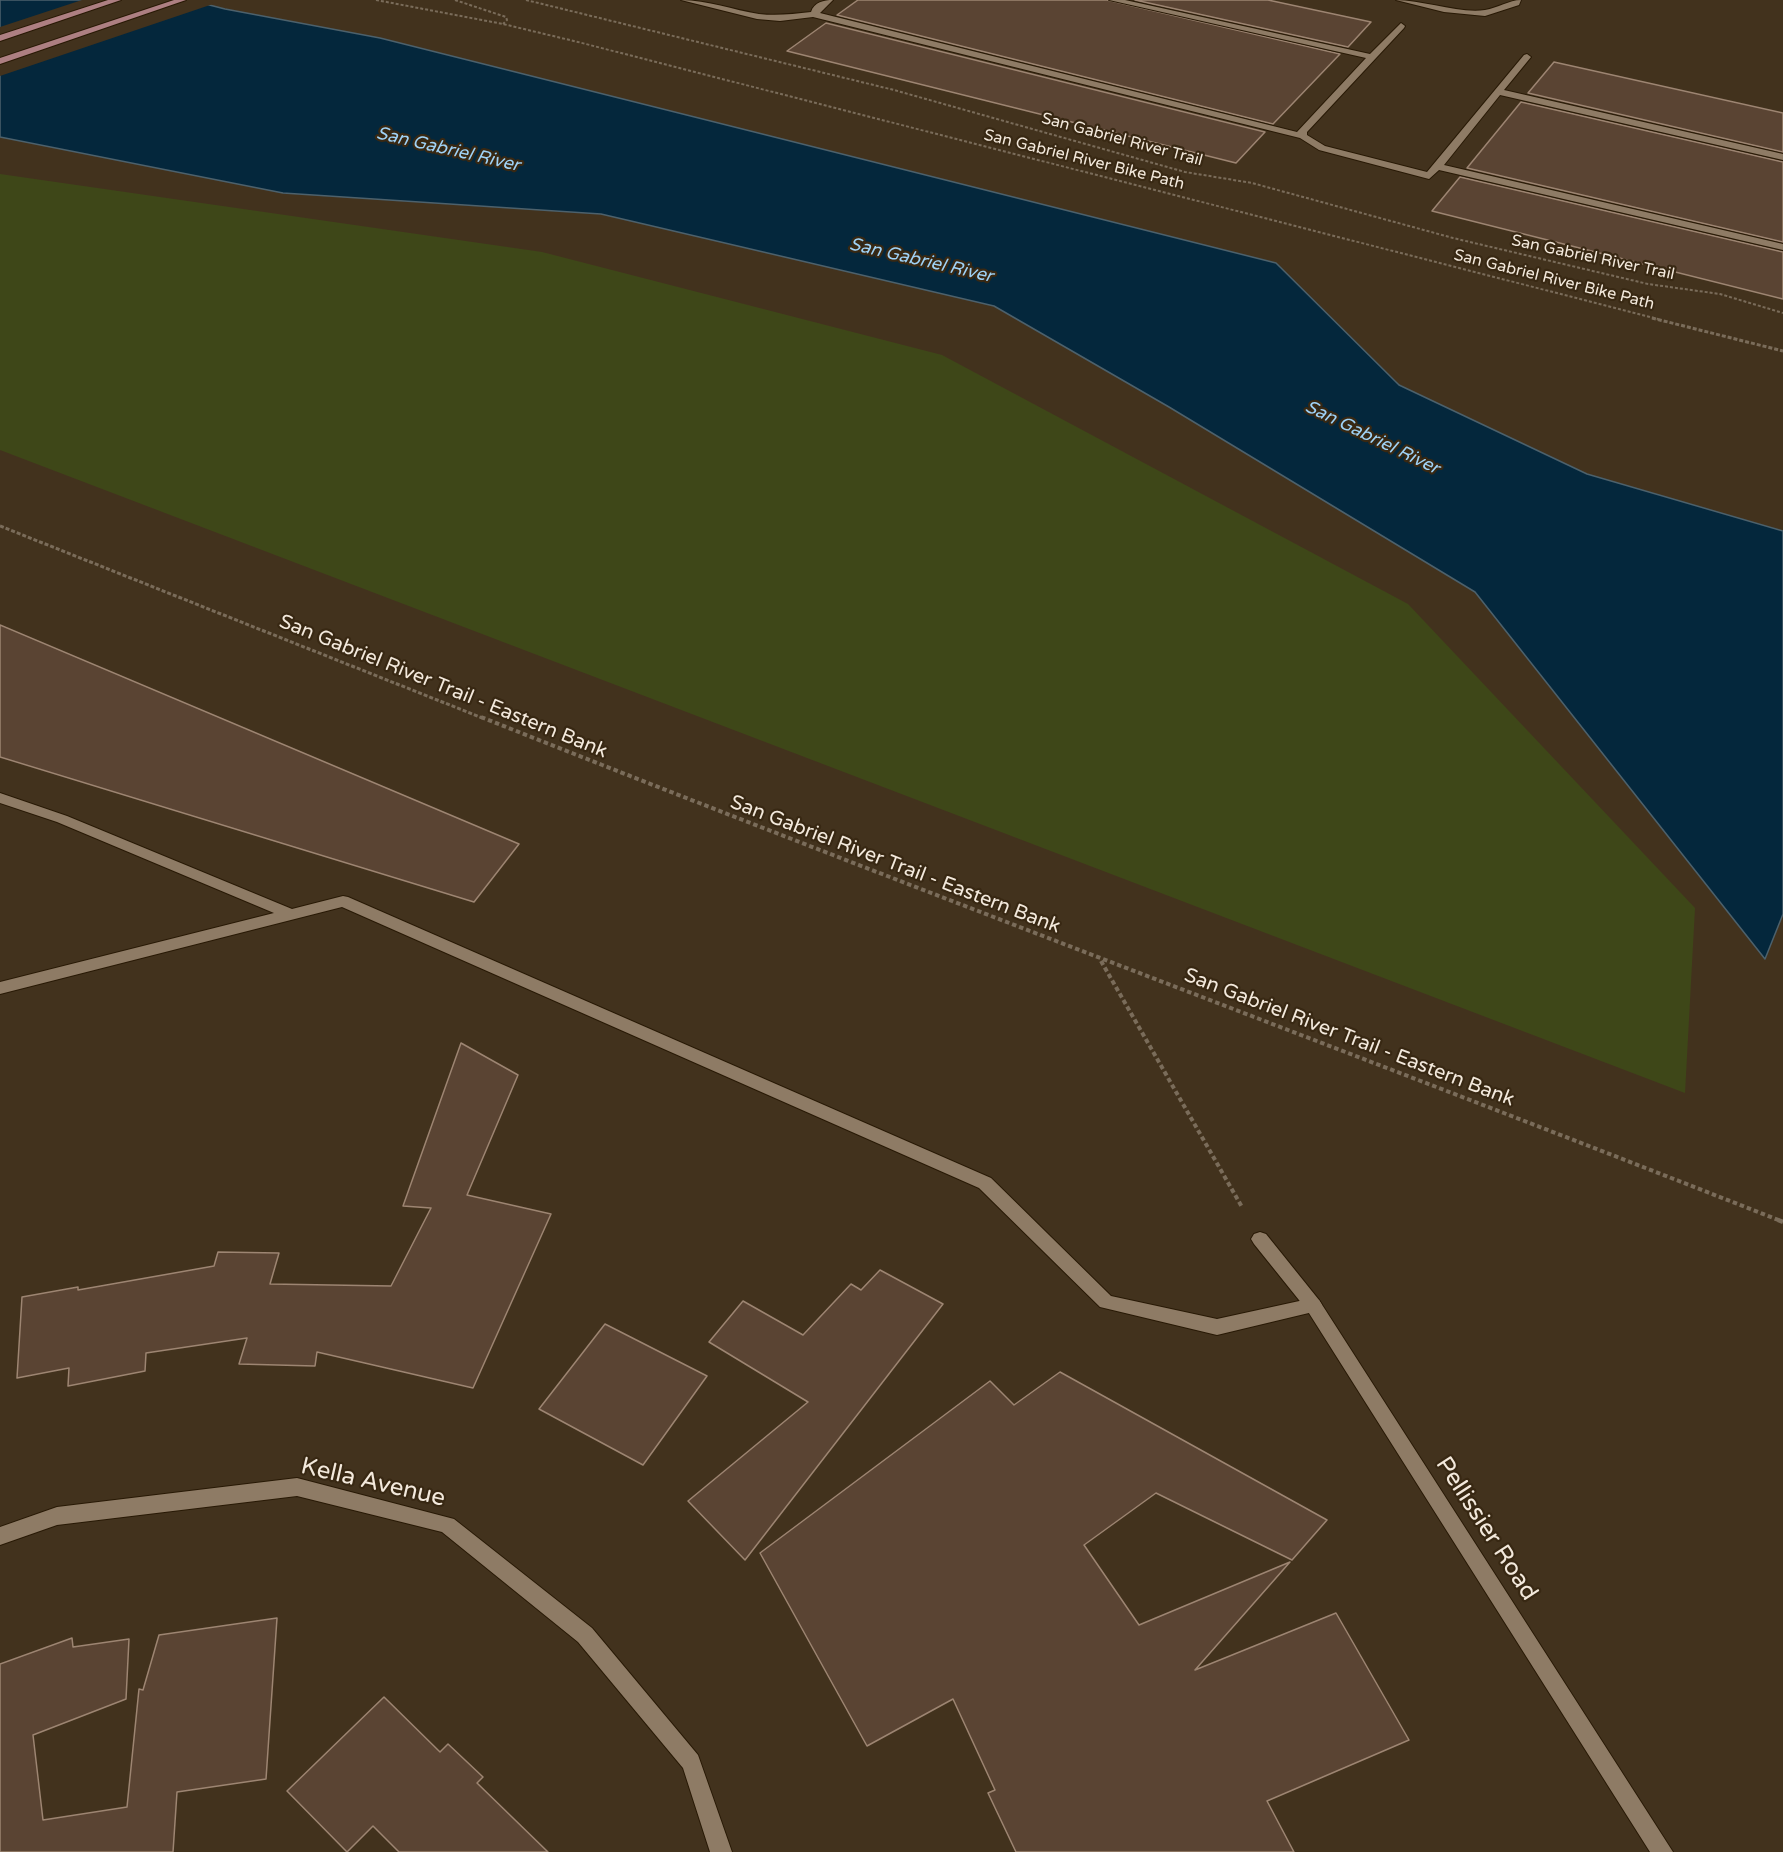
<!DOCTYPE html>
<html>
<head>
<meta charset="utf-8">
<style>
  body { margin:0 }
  canvas { display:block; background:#42321d }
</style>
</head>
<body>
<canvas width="1783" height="1852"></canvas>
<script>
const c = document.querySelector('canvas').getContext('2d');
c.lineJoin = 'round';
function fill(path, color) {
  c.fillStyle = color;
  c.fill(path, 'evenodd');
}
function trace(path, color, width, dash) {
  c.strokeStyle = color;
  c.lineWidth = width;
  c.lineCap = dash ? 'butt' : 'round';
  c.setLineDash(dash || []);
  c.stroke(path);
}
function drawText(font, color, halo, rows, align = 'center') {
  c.font = font + ' "Varela Round",sans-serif';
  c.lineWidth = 4.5;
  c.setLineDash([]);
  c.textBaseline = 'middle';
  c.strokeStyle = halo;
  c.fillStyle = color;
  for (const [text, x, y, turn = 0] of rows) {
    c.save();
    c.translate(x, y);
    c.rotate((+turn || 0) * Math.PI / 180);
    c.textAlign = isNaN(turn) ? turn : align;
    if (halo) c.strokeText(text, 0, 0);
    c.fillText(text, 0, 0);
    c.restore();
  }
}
fill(new Path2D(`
  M0,174L542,252L942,355L1408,604L1695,908L1685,1093L0,450Z`), '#3e4718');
const water = new Path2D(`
  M0,0H190L225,9L380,38L1276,263L1399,385L1587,474L1783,531V914L1765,959L1475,592L1169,407L994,306L601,214L283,193L0,137Z`);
fill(water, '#04273c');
trace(water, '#4c616c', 1.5);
fill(new Path2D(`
  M82,0H203L216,3L0,76V27Z`), '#42321d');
const building = new Path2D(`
  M858,0H1107L1340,54L1273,124L837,15Z
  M1135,0H1268L1371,22L1348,47Z
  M826,23L1265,132L1236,163L787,51Z
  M1554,62L1783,113V152L1528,93Z
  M1521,102L1783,162V242L1467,168Z
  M1460,177L1783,252V299L1432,211Z
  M0,625L519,844L474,902L0,757Z
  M461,1043L518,1075L467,1195L551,1214L473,1388L317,1352L315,1366L239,1364L247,1338L146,1353L145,1371L68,1386L69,1368L17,1378L22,1297L78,1287V1290L214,1266L218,1252L279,1253L270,1284L391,1286L431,1208L403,1206Z
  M880,1270L943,1304L745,1560L688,1501L808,1402L709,1342L743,1301L803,1335L851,1284L861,1290Z
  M605,1324L707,1376L643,1465L539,1409Z
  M1060,1372L1327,1520L1292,1560L1156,1493L1084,1545L1139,1625L1290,1562L1195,1670L1336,1613L1409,1740L1267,1801L1294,1852H1016L988,1793L995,1790L953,1699L867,1746L760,1553L990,1381L1014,1405Z
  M277,1618L266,1779L177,1792L173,1852H0V1664L72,1638L73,1647L129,1639L126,1699L33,1735L43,1820L127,1807L139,1689L143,1690L159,1635Z
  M384,1697L440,1752L448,1744L483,1777L477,1783L548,1852H399L373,1826L347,1852L287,1791Z`);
fill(building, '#5a4433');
trace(building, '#9d8572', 1.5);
const lane = new Path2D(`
  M681,0C708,0 733,10 759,14C777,16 793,14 811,12C814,2 824,0 833,0L820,13L1297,132L1366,58L1109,0H1125L1370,54L1401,23L1405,26L1404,28L1307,132V135L1325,146L1427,172L1524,55L1527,54L1531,57L1504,90L1783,154V160L1500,95L1444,165L1783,244V250L1439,170L1429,179L1319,150L1300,138L813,17L780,21L757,19Z
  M1396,0C1423,0 1460,14 1485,10C1498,8 1509,0 1521,0L1519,5L1485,16L1444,12Z
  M0,793L67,816L292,909L343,896L348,897L991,1178L1111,1296L1217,1319L1313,1298L1319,1300L1322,1305L1319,1310L1313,1312L1217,1335L1100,1307L979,1188L342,907L0,994V982L274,913L57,822L0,803Z`);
const street = new Path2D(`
  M1260,1232L1266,1234L1319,1300L1673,1852H1650L1307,1310L1254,1244L1251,1239L1254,1234Z
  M297,1478L454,1519L592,1628L698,1755L732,1852H710L683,1768L578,1642L442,1532L297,1496L57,1525L0,1545V1527L57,1507Z`);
const secondary = new Path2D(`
  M108,0H121L0,41V35Z
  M174,0H186L0,64V58Z`);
trace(lane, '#281905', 2);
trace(street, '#281905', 2);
trace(secondary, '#281905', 2);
trace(new Path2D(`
  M376,0L503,24L578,42L1658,319
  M455,0L506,17L507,20L503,24
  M526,0L894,90L1185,172L1252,183L1453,238L1648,284L1720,294L1783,313`), '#7a6c5a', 2, [3, 2]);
trace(new Path2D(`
  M1652,318L1783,351
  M0,526L485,719`), '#7a6c5a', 3, [4, 2]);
trace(new Path2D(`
  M481,717C913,889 1349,1051 1781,1221
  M1101,961L1242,1207`), '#7a6c5a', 4, [4.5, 3]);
trace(new Path2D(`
  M1778,1220L1783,1222`), '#7a6c5a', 4.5, [6, 4]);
fill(lane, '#8e7b65');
fill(street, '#8e7b65');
fill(secondary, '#ad7f82');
drawText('16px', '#f3e9dc', '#382813', [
  ["San Gabriel River Trail",1122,140,15],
  ["San Gabriel River Bike Path",1084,160,14],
  ["San Gabriel River Trail",1593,258,12],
  ["San Gabriel River Bike Path",1554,280,14]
]);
drawText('italic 18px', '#9fd2f6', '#382813', [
  ["San Gabriel River",448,150,13],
  ["San Gabriel River",921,261,13],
  ["San Gabriel River",1372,438,26]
]);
drawText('20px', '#f3e9dc', '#382813', [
  ["San Gabriel River Trail - Eastern Bank",443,687,22],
  ["San Gabriel River Trail - Eastern Bank",895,865,21],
  ["San Gabriel River Trail - Eastern Bank",1349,1038,21]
]);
drawText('24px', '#f3e9dc', '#382813', [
  ["Kella Avenue",373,1483,13],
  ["Pellissier Road",1486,1529,57]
]);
</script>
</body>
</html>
